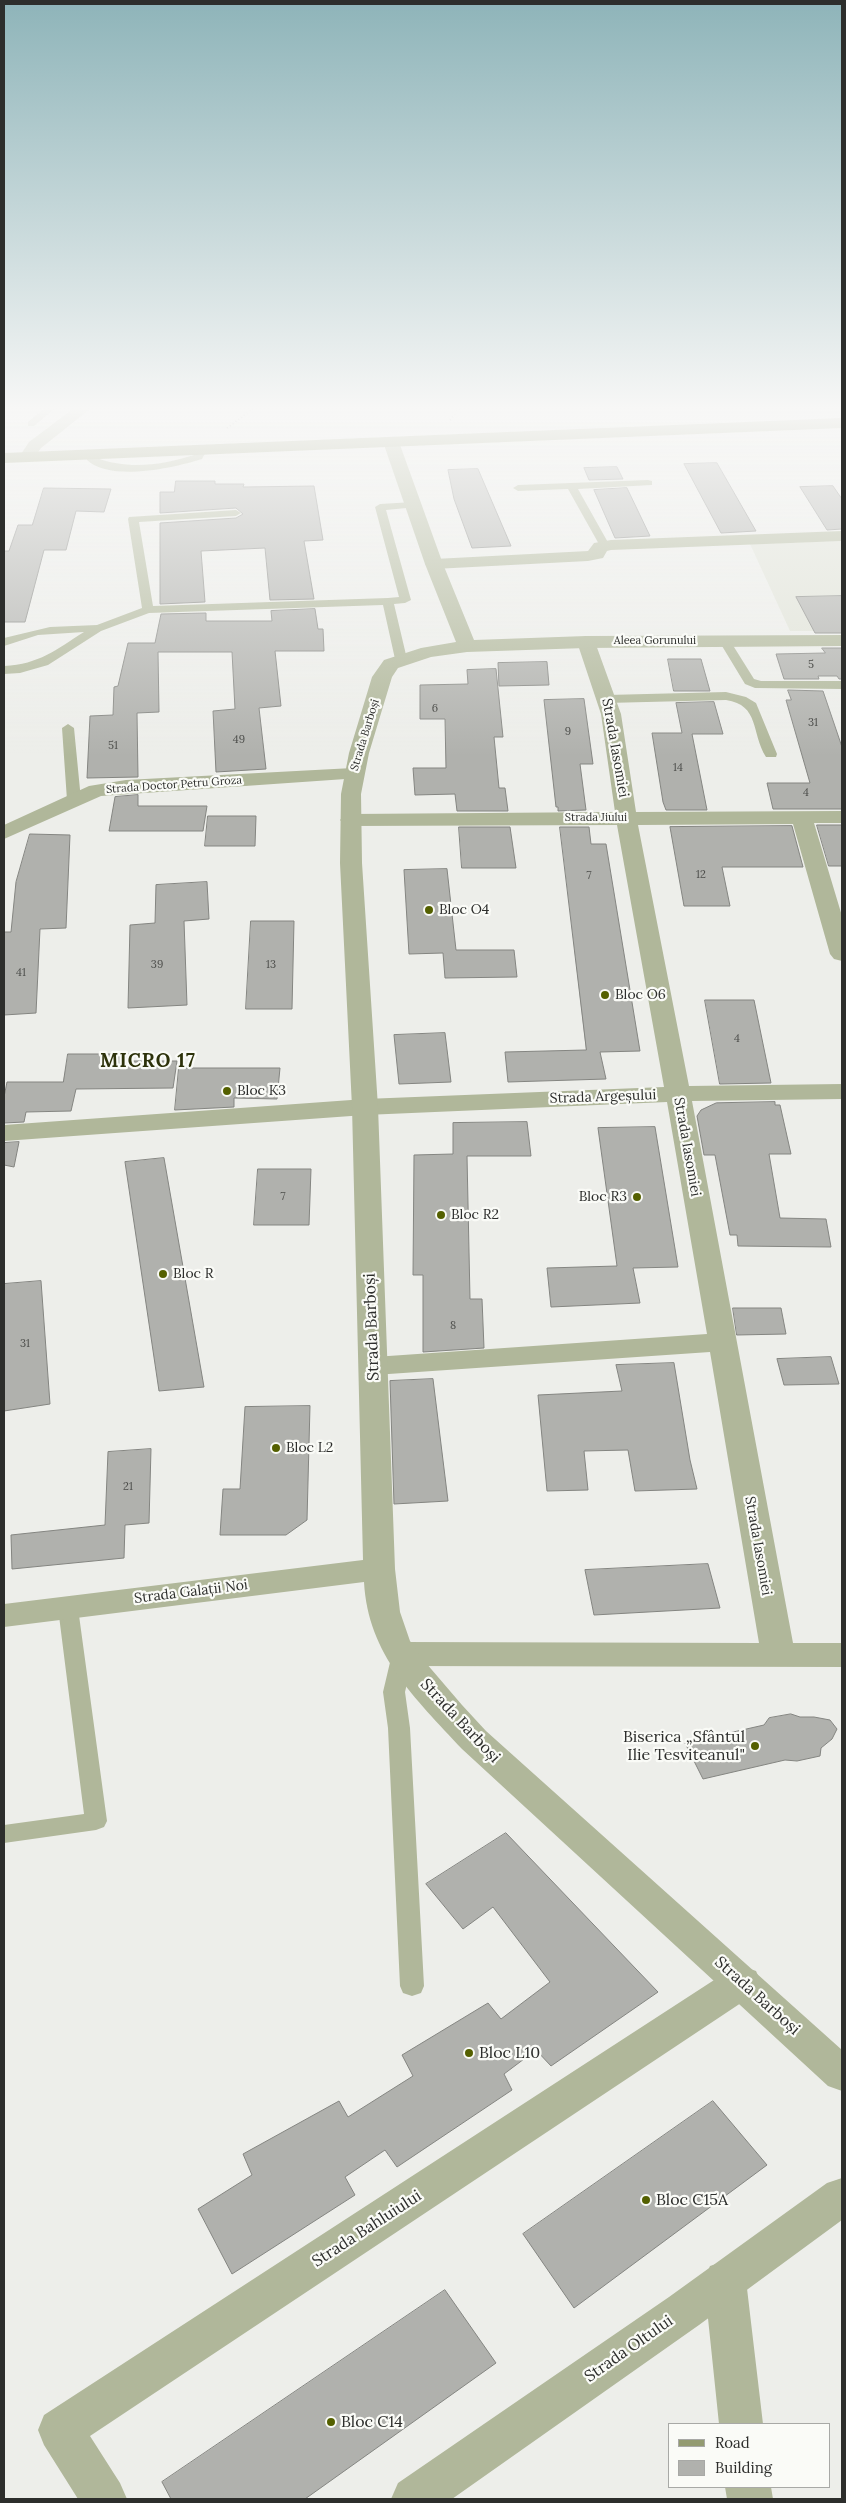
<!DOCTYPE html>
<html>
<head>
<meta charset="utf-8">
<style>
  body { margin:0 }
  #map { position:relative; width:846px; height:2503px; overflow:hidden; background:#edeeea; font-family:Lora,serif }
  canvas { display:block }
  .frame { position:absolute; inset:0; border:5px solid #2d2e2c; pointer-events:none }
  .legend { position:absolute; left:668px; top:2423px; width:162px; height:65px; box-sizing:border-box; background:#fafbf7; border:1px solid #a8a9a6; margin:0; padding:6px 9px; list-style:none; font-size:15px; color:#2d2e2c }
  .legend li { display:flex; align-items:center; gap:10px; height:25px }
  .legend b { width:25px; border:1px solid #a8a9a6 }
</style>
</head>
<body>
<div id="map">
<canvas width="846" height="2503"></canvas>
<div class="frame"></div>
<ul class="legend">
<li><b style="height:6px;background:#939b71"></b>Road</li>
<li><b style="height:14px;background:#b0b1ad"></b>Building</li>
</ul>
</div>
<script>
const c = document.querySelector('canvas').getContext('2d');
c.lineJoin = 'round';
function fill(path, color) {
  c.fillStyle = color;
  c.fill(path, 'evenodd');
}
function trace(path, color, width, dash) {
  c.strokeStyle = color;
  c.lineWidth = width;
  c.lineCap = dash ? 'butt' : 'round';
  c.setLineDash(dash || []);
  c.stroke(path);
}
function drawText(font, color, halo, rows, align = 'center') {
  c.font = font + ' Lora,serif';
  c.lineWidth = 4.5;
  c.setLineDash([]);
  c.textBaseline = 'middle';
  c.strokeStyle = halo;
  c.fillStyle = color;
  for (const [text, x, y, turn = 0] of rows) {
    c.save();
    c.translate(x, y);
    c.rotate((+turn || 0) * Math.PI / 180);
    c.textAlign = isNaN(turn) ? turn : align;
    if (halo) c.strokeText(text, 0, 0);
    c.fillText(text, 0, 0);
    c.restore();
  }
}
fill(new Path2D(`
  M842,541V631H790L750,544Z`), '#e0e3d7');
const building = new Path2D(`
  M717,463L756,531L721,533L684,464Z
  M617,467L623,479L589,480L584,468Z
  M478,469L511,546L472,548L454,499L448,470Z
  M176,481H215V484H244L243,487L314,486L323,540L304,541L314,599L270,600L265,548L201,551L205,602L160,604V523L236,518L243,514L236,508L160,513V492H174Z
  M833,486L842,499V529L827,530L800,487Z
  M44,488L111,489L104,512L76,511L66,550H44L25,622H4V551H9L18,525H32Z
  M627,488L650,536L615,538L594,490Z
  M842,596V633H815L796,597Z
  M315,609L318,629H323L324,651H275L281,706L259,708L266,769L216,772L213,711L235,709L232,652H158L159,712L137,713L138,777L87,778L90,716L113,715L114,687L118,686L128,643H155L161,614L206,613V621H272L271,611Z
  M822,648H842V679H839L837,676H818L819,679H784L776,654L825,653Z
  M668,659H701L710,691H674Z
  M547,662L549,685L499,686L498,663Z
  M496,669L503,737H494L499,788H505L508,811H457L455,794L415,795L413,768H446L445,719H420V685L468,684L467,670Z
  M788,690L823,691L842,747V809H773L767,783H810L786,700H791Z
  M584,699L593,764H580L586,810L558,811V807H556L544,700Z
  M714,702L723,734H692L707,810H666L663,802L652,733H682L676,703Z
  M138,795V806H207L203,831H109L115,797Z
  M208,816H256L255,846H205Z
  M817,825H842V866H829Z
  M792,826L803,867H722L730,906H684L670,827Z
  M459,827H510L516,868H462Z
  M560,827H589L591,844H606L640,1051L600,1052L606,1079L508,1082L505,1052L586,1050Z
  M30,834L70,835L66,928L40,929L36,1013L4,1015V932H11L16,882Z
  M447,869L456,950H514L517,977L445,978L443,953L409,954L404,870Z
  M207,882L209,919L184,921L187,1005L128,1008L130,925L155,923L156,885Z
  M251,921H294L292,1009H246Z
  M705,1000H754L771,1083L720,1084Z
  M445,1033L451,1082L399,1084L394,1035Z
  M68,1054H131L130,1061H177L173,1088L76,1089L71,1111L26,1112L24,1122L4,1123V1097L7,1082H63Z
  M179,1068H280L277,1099L234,1098V1107L175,1110Z
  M775,1102V1105H780L791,1154H769L780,1218L826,1219L831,1247L738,1246L737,1235H730L715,1155H704L697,1116L701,1110L716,1103Z
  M527,1122L531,1156H467L470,1299H482L484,1348L423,1352V1275H413L414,1155L453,1154V1123Z
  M655,1127L678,1267L633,1268L640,1303L551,1307L547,1268L617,1266L598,1128Z
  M19,1142L14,1167L4,1165V1143Z
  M164,1158L204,1387L159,1391L125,1162Z
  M258,1169H311L309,1225H254Z
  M41,1281L50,1404L4,1411V1284Z
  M733,1308H781L786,1334L737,1335Z
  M831,1357L839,1384L784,1385L777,1359Z
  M674,1363L690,1460L697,1489L635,1491L628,1450L584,1451L588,1490L547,1491L538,1395L622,1391L616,1365Z
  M433,1379L448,1501L394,1504L390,1381Z
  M310,1406L307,1520L286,1535H220L223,1489H240L245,1407Z
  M151,1449L149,1523L125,1525L124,1558L12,1569L11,1535L105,1525L108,1452Z
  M708,1564L720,1608L594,1615L585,1570Z
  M791,1714L800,1717H814L830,1720L837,1729L832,1739L821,1748L820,1756L797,1761L785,1760L703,1779L685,1743L764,1725L769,1718Z
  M506,1833L658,1992L551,2066L536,2050L504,2074L512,2090L397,2167L385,2150L345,2177L355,2195L232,2274L198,2209L252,2175L243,2154L339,2101L348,2117L413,2076L402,2055L488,2003L501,2019L550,1982L493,1907L463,1929L426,1884Z
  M713,2101L767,2165L574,2308L523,2234Z
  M445,2290L496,2363L305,2499H171L162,2482Z`);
fill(building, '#b0b1ad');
trace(building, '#848581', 1);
trace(new Path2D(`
  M450,420L461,407L451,405
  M227,428L258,405`), '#979895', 2, [1, 2.5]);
fill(new Path2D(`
  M48,405H59L34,426H28V422Z
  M202,447L207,450L202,459C174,468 110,482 87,460V455L92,452L96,453L97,458C129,470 162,465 194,455L198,448Z
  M648,480L652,481V485L578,489L610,546L605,549L600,546L568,489L518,491L513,488L518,485Z
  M413,502L417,503V507L386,510L411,600L405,603L394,604L407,659L405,662L401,663L395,659L383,605L149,613L101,631L48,665L20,673L4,674V666C40,664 55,650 84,632L38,635L4,646V638L50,627L97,625L142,608L128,519L129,517L236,510L241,513L236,516L139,522L153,606L388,598L399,597L375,507L380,504Z
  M725,637L729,639L754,679L761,681H842V689L755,688L745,684L719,641Z
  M726,692L746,697L756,703L777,754L776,757H766C751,733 760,705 726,700L607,703L601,699L607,695Z
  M68,724L74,728L81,800L74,804L67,800L62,728Z
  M68,1601L75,1603L78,1608L107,1821L104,1827L96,1830L4,1843V1825L84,1814L58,1608L61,1603Z
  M403,1646L411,1649L414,1654L405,1692L410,1728L424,1986L421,1993L412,1996L403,1993L400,1986L388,1728L383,1692L392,1654L395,1649Z`), '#b0b79a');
fill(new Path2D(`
  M78,405H95L41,448L33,460H21L19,457L29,442Z
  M842,531V541L611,550L607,551L603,558L588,561L434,569L428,568L425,564L428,560L434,559L588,551L594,543L611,540Z
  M586,636L593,638L595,642L621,714L636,812L842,811V823H814L842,916V961L834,959L830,954L793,824L638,825L689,1086L842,1084V1099L692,1101L793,1643H842V1667L403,1666L391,1662L386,1654L391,1646L403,1642L759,1643L710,1352L374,1375L364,1372L359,1366L364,1360L374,1357L707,1334L667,1102L365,1115L4,1141V1125L365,1099L664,1087L617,825L351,826L344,824L340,820L344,816L351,814L615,812L601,714L577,642L579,638Z
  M353,768L360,770L363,774L360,778L101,796L4,839V825L89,786L126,780Z
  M742,1966L756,1971L761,1982L756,1993L90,2436L120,2483L127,2499H78L44,2445L38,2430L44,2415L728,1971Z
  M725,2261L740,2266L746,2280L763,2424H719L704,2280L710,2266Z
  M725,2487H771L773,2499H727Z`), '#b0b79a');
fill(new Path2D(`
  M391,437L399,442L443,564L474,640L586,636L842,635V646L586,648L467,652L431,657L398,668L392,677L369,753L361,794L362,863L378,1107L395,1569L400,1612L410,1641L426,1663L462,1705L486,1731L842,2050V2091L828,2086L462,1749C415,1698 368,1655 364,1582L4,1627V1604L363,1560L352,1107L340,863L341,794L349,753L372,677L384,660L421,648L456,642L425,564L383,442Z
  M842,2178V2220L699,2325L452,2499H391L398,2483L669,2297L827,2183Z`), '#b0b79a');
fill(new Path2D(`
  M842,418V428L4,463V453Z`), '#939b71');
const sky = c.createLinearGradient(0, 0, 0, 756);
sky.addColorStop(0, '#8eb4b9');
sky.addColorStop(0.54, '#f7f7f6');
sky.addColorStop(1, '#f7f7f600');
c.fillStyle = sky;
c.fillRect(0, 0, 846, 756);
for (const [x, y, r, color] of [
  [429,910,5,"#546000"],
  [605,995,5,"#546000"],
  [227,1091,5,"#546000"],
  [637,1197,5,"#546000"],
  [441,1215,5,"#546000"],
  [163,1274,5,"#546000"],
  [276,1448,5,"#546000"],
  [755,1746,5,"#546000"],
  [469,2053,5,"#546000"],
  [646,2200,5,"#546000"],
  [331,2422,5,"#546000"]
]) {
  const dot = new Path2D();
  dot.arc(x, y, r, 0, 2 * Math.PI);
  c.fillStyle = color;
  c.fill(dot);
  trace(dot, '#fafbf7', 2);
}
drawText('11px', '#2d2e2c', '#fafbf7', [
  ["Aleea Gorunului",655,641],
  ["Strada Barboși",365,735,-73],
  ["Strada Doctor Petru Groza",174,785,-4],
  ["Strada Jiului",596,818]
]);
drawText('11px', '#4e4f4c', null, [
  ["5",811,665],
  ["6",435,709],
  ["31",813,723],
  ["9",568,732],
  ["49",239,740],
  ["51",113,746],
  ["14",678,768],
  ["4",806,793],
  ["12",701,875],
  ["7",589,876],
  ["39",157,965],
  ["13",271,965],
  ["41",21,973],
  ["4",737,1039],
  ["7",283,1197],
  ["8",453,1326],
  ["31",25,1344],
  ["21",128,1487]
]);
drawText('14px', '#2d2e2c', '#fafbf7', [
  ["Strada Iasomiei",615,748,80],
  ["Strada Argeșului",603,1097,-2],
  ["Strada Iasomiei",687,1147,80],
  ["Strada Iasomiei",758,1546,80],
  ["Strada Galații Noi",191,1592,-7]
]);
drawText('14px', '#2d2e2c', '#fafbf7', [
  ["Bloc O4",439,910],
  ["Bloc O6",615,995],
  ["Bloc K3",237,1091],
  ["Bloc R3",627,1197,"right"],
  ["Bloc R2",451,1215],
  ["Bloc R",173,1274],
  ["Bloc L2",286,1448]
], 'left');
drawText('16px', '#2d2e2c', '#fafbf7', [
  ["Strada Barboși",372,1327,-92],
  ["Strada Barboși",460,1721,47],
  ["Strada Barboși",757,1996,42],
  ["Strada Bahluiului",367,2229,-33],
  ["Strada Oltului",629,2349,-35]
]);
drawText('16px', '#2d2e2c', '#fafbf7', [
  ["Biserica „Sfântul",745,1737,"right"],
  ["Ilie Tesviteanul\"",745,1755,"right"],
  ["Bloc L10",479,2053],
  ["Bloc C15A",656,2200],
  ["Bloc C14",341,2422]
], 'left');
c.letterSpacing = '1px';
drawText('bold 19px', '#2d320a', '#fafbf7', [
  ["MICRO 17",148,1062]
]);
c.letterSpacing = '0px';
</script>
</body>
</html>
